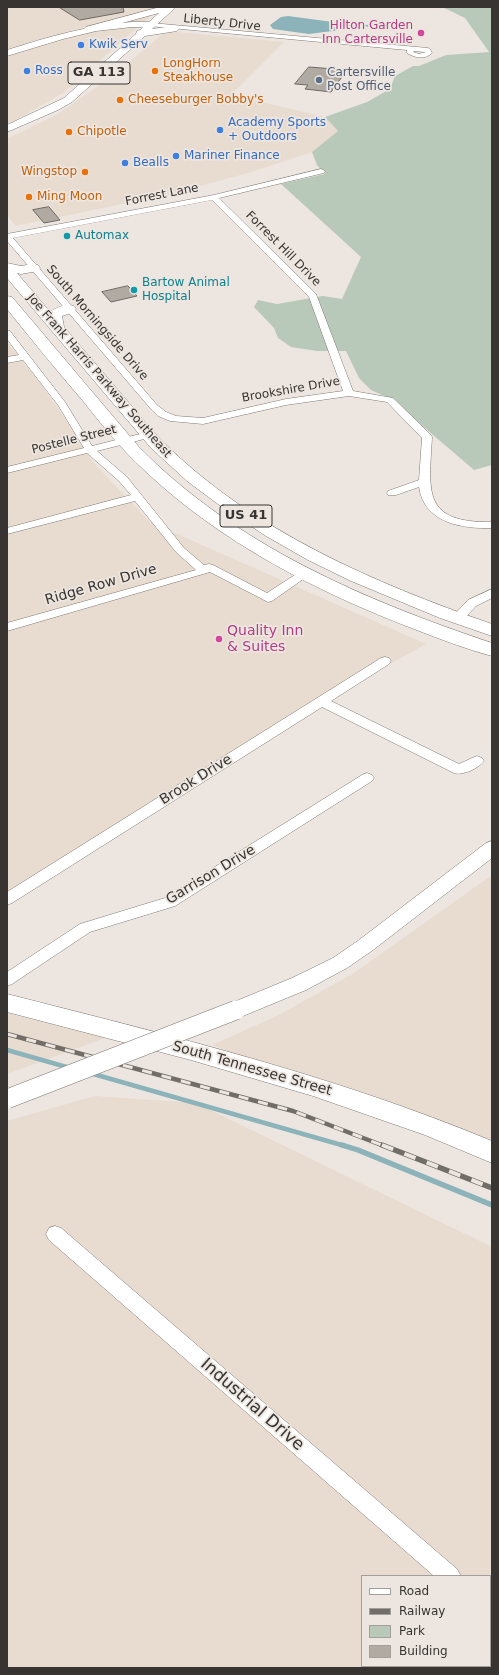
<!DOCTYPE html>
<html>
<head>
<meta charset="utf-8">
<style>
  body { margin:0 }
  #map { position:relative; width:499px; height:1675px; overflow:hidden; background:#ede6e0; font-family:"DejaVu Sans",sans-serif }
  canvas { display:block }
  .frame { position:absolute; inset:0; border:8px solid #373431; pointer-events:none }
  .legend { position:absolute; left:361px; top:1575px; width:130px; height:92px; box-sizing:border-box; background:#ede6e0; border:1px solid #a49f9a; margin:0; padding:5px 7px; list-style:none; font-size:12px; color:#373431 }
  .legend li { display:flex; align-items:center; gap:8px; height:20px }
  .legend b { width:20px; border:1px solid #a49f9a }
</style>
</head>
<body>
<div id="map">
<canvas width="499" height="1675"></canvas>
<div class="frame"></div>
<ul class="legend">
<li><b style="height:5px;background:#fff"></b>Road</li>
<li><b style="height:5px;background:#716d69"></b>Railway</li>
<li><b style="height:11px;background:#b8c9ba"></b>Park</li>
<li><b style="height:11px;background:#b0aaa3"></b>Building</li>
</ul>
</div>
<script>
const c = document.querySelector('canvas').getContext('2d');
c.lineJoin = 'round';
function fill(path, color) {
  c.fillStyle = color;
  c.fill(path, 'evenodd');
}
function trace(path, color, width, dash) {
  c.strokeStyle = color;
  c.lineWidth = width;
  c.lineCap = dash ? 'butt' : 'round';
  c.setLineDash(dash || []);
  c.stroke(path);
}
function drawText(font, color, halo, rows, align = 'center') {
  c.font = font + ' "DejaVu Sans",sans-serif';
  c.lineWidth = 3.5;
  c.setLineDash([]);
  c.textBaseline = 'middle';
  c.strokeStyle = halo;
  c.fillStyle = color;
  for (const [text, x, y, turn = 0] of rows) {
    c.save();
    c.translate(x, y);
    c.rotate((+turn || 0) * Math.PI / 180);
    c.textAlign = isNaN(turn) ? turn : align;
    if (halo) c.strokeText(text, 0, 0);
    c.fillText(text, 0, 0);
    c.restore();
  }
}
fill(new Path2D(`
  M7,7H157L7,49Z
  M154,13L63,93L14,121L7,123V55Z
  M166,31L284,42L231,95L325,117L338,131L312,152L248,173L166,195L16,226L7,215V139L58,114L110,78Z
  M7,342L40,383L73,430L91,460L150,522L426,644L322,701L7,892Z
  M492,875V1149L212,1045L279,1015L354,973Z
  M7,1013L105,1038L7,1074Z
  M95,1096L196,1103L492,1247V1668H7V1121ZM362,1576H490V1666H362Z`), '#e8dbcf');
fill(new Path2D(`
  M442,7H492V465L474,470L391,399L371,390L359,378L346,351H317L291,347L278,338L274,328L254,307L258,300L277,304L323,296L342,299L361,257L281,184L325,174L317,165L312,152L338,131L325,117L367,102L390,89L395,76L413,66H419L446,55L489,52L465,18Z`), '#b8c9ba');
fill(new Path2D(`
  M288,16L333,22H354L372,26L309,34L273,29L270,25L281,17Z`), '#8cb3b9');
trace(new Path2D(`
  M7,1050L70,1068
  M90,1073L345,1146`), '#8cb3b9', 4.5);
trace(new Path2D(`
  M342,1145L358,1150L492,1205`), '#8cb3b9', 5.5);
const building = new Path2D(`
  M59,7H123L124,12L80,20Z
  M309,67L347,70L331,92L305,89L308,85L295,84Z
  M49,207L60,220L44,223L33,210Z
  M128,286L137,296L111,302L102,292Z`);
fill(building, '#b0aaa3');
trace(building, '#6e6962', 1);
const minor = new Path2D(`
  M151,23L428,48L430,49L432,53C425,60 415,58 407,53V50L149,26L148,25ZM414,51L425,52H426L419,54L413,52Z
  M321,169L325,171L324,173L219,198L316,294L353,391L393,398L431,435L432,437C429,492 422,523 492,522V528C462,529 424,523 419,487L396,495H388L387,493L388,491L419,480L422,438L387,402L349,396L286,405L203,424L170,421L158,416L151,409L7,241V234L214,195ZM212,200L309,297L343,391L286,399L203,418L176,416L166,412L157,405L13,238Z
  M7,330L10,331L65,402L92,446L148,432L152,433L153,435L152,437L97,451L127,477L184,548L204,565L209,564L213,565L267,593L301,571H309L311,573L309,575L272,601L268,602L210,572L7,631V623L196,570L176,552L135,501L7,534V528L131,495L119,481L87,453L7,473V467L84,448L58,405L23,360L7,363V357L19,355L7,339Z
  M492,589V598L476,606L462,621H454L452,618L454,615L468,600Z
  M385,657L389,658L391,661L389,664L331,701L459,764L472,758L477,756L482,758L484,761C479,768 463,776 454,773L322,707L12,903L7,905V892L381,658Z
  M367,773L372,775L374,778L372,781L175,906L90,932L12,984L7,986V972L80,924L165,898L362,775Z
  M55,1226L61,1228L457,1569L461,1576H434L49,1240L46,1234L49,1228Z
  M490,1599L492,1600V1623L490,1622Z`);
const tertiary = new Path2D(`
  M492,841V858L373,950L347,968L306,990L243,1016L236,1018L229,1016L226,1010L229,1004L292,978L333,958L359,940L486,843Z`);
const secondary = new Path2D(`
  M132,22H151L155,25L151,28L132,27L96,31L63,39L7,56V50C48,37 89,25 132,22Z
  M7,994C172,1036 333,1075 492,1141V1163L425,1135L313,1096L191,1060L7,1012Z`);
const primary = new Path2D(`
  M160,7H176L152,29L174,26L177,27L179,29L177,31L145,36L72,102L58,110L7,132V125L64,98L136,34L137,31L140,30L159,13L89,32L84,29L86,27Z
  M7,263L21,266L33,264L38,265L40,268L38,271L21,274L17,273L50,312C57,307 66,304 74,306L76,309L74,312L62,316L64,327C86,353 108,378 129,403C140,416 151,430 163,442C253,531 374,583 492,624V636L440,618L351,581L308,560L266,536L226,510L187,481L151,448L7,278Z
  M7,296L12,297L139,447C235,545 364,600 492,643V656C466,649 440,639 414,629C317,592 220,542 144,470C121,449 102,425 83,401C57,371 32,340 7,309Z`);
trace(minor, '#7f7973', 1);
trace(tertiary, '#7f7973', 1);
trace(secondary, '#7f7973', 1);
trace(primary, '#7f7973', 1);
fill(minor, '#fff');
fill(tertiary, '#fff');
fill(secondary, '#fff');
fill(primary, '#fff');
const railFar1 = new Path2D(`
  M7,1034L293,1111L384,1146`);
const rail = new Path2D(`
  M382,1145L492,1188`);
trace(railFar1, '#716d69', 4.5);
trace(rail, '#716d69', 5.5);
trace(railFar1, '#ede6e0', 3, [10]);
trace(rail, '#ede6e0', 4, [12]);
const tertiaryBridge = new Path2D(`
  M7,1099L236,1010`);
trace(tertiaryBridge, '#7f7973', 20, []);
trace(tertiaryBridge, '#fff', 19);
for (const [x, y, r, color] of [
  [421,33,4,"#d1479c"],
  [81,45,4,"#3f7fe0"],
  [27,71,4,"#3f7fe0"],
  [155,71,4,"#e8710a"],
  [319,80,4,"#5c6f8a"],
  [120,100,4,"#e8710a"],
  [220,130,4,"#3f7fe0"],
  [69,132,4,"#e8710a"],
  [176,156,4,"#3f7fe0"],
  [125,163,4,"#3f7fe0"],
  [85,172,4,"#e8710a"],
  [29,197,4,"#e8710a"],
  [67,236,4,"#0f9aa8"],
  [134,290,4,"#0f9aa8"],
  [219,639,4,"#d1479c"]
]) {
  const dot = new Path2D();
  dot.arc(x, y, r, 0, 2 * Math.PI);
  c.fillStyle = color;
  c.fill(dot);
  trace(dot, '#ede6e0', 1.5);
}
drawText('12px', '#373431', '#ede6e0', [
  ["Liberty Drive",222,23,6],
  ["Forrest Lane",162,195,-11],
  ["Forrest Hill Drive",283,249,45],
  ["South Morningside Drive",97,323,49],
  ["Joe Frank Harris Parkway Southeast",99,376,49],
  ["Brookshire Drive",291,390,-10],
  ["Postelle Street",74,440,-14]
]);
drawText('12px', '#b23c85', '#ede6e0', [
  ["Hilton Garden",413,26],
  ["Inn Cartersville",413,40]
], 'right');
drawText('12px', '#366cbe', '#ede6e0', [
  ["Kwik Serv",89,45],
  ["Ross",35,71],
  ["Academy Sports",228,123],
  ["+ Outdoors",228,137],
  ["Mariner Finance",184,156],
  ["Bealls",133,163]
], 'left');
drawText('12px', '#c56008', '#ede6e0', [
  ["LongHorn",163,64],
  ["Steakhouse",163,78],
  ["Cheeseburger Bobby's",128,100],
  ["Chipotle",77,132],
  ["Wingstop",77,172,"right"],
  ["Ming Moon",37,197]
], 'left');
drawText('12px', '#4e5e75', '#ede6e0', [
  ["Cartersville",327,73],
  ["Post Office",327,87]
], 'left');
drawText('12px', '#0d838f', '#ede6e0', [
  ["Automax",75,236],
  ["Bartow Animal",142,283],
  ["Hospital",142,297]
], 'left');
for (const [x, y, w] of [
  [99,73,62],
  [246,516,52]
]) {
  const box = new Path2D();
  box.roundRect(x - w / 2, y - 11, w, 22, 3);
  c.fillStyle = '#ede6e0';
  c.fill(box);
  trace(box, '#373431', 1);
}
drawText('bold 13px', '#373431', null, [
  ["GA 113",99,73],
  ["US 41",246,516]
]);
drawText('14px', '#373431', '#ede6e0', [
  ["Ridge Row Drive",101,585,-16],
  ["Brook Drive",196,780,-32],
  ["Garrison Drive",211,875,-31],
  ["South Tennessee Street",252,1069,16]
]);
drawText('14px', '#b23c85', '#ede6e0', [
  ["Quality Inn",227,631],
  ["& Suites",227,647]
], 'left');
drawText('17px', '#373431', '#ede6e0', [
  ["Industrial Drive",252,1405,41]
]);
</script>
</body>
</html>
